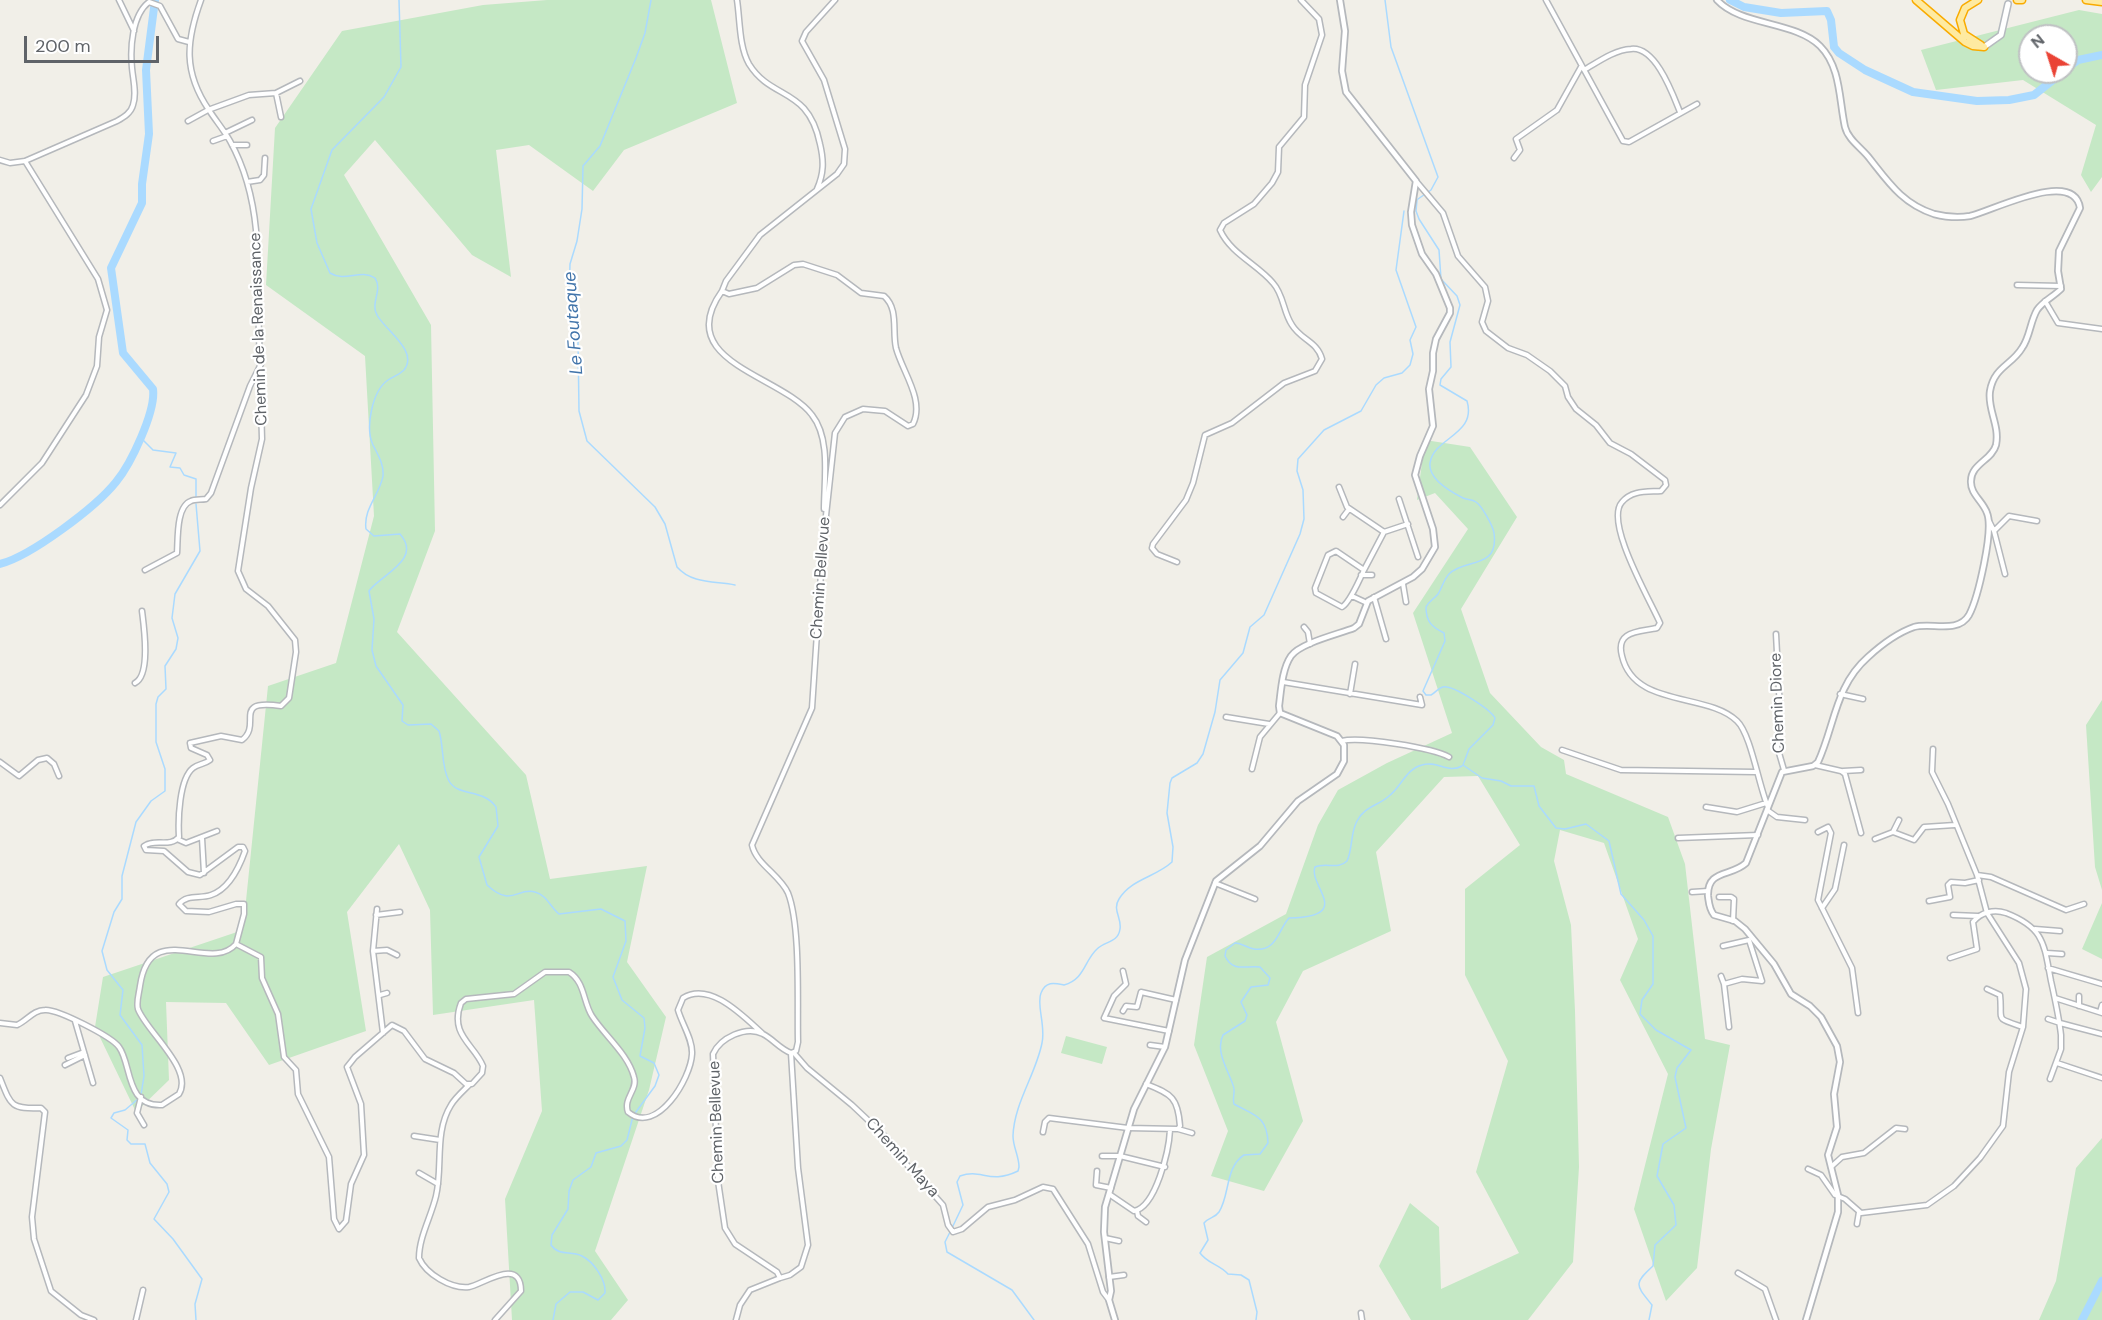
<!DOCTYPE html>
<html>
<head>
<meta charset="utf-8">
<style>
  body { margin:0 }
  #map { position:relative; width:2102px; height:1320px; overflow:hidden; background:#f1efe8; font-family:"DM Sans",sans-serif }
  canvas { display:block }
  .north { position:absolute; left:2018px; top:24px; width:60px; height:60px; box-sizing:border-box; background:#fff; border:2px solid #bfc1c3; border-radius:50%; rotate:321deg; font-size:16px; font-weight:700; line-height:24px; text-align:center; color:#5f6368 }
  .north::after { content:''; display:block; margin:auto; width:21px; height:27px; background:#ea4335; clip-path:polygon(50% 0,100% 100%,50% 72%,0 100%) }
  .scale { position:absolute; left:24px; top:36px; width:135px; height:27px; box-sizing:border-box; border:3px solid #5f6368; border-top:0; padding-left:8px; font-size:18px; line-height:21px; white-space:nowrap; color:#5f6368; -webkit-text-stroke:4px #fff; paint-order:stroke }
</style>
</head>
<body>
<div id="map">
<canvas width="2102" height="1320"></canvas>
<div class="north">N</div>
<div class="scale">200 m</div>
</div>
<script>
const c = document.querySelector('canvas').getContext('2d');
c.lineJoin = 'round';
function fill(path, color) {
  c.fillStyle = color;
  c.fill(path, 'evenodd');
}
function trace(path, color, width, dash) {
  c.strokeStyle = color;
  c.lineWidth = width;
  c.lineCap = dash ? 'butt' : 'round';
  c.setLineDash(dash || []);
  c.stroke(path);
}
function drawText(font, color, halo, rows, align = 'center') {
  c.font = font + ' "DM Sans",sans-serif';
  c.lineWidth = 4.5;
  c.setLineDash([]);
  c.textBaseline = 'middle';
  c.strokeStyle = halo;
  c.fillStyle = color;
  for (const [text, x, y, turn = 0] of rows) {
    c.save();
    c.translate(x, y);
    c.rotate((+turn || 0) * Math.PI / 180);
    c.textAlign = isNaN(turn) ? turn : align;
    if (halo) c.strokeText(text, 0, 0);
    c.fillText(text, 0, 0);
    c.restore();
  }
}
fill(new Path2D(`
  M547,0H711L737,103L624,150L593,191L529,145L496,150L511,277L472,255L375,140L344,175L431,325L435,531L397,632L526,775L550,879L647,866L627,962L666,1017L649,1090L595,1251L628,1300L611,1320H512L505,1199L542,1111L534,1000L433,1015L430,910L399,844L347,912L366,1031L269,1065L226,1003L166,1002L169,1080L136,1112L95,1027L103,977L243,930L268,686L336,663L374,516L365,356L266,285L275,128L342,31L483,5Z
  M2079,10L2102,14V177L2091,192L2081,175L2096,125L2023,80L1936,90L1921,50ZM2030,36H2066V72H2030Z
  M1425,440L1470,447L1517,517L1461,609L1490,693L1541,747L1564,760L1566,774L1668,817L1685,864L1705,1039L1730,1045L1711,1149L1697,1268L1666,1301L1634,1209L1668,1074L1620,980L1638,939L1604,843L1560,830L1554,861L1571,925L1575,1011L1579,1167L1573,1262L1528,1320H1411L1379,1266L1410,1203L1439,1227L1441,1289L1519,1253L1476,1172L1508,1061L1465,975V889L1520,845L1478,776L1444,777L1376,852L1391,931L1303,971L1276,1022L1303,1121L1264,1191L1211,1176L1228,1131L1194,1045L1207,957L1286,914L1318,825L1338,790L1387,763L1452,733L1413,613L1468,529L1435,493L1417,500Z
  M2102,700V890L2095,867L2086,725Z
  M2102,903V959L2082,949Z
  M1066,1036L1107,1047L1102,1064L1061,1053Z
  M2102,1138V1320H2039L2056,1281L2076,1168Z`), '#c5e8c5');
trace(new Path2D(`
  M399,0L401,67L384,97L332,150L311,209L317,243L330,273C346,283 360,268 375,278C383,290 370,303 377,315C385,330 419,351 404,370C399,375 394,376 388,380C372,391 365,428 373,445C378,455 384,464 383,476C380,494 363,509 366,529L374,536L400,534C423,560 380,575 369,591L374,619L372,650L376,666L403,705L402,721L408,725L431,724L439,731C444,746 441,767 449,781C458,797 483,788 496,807L498,826L479,857L487,885C512,908 517,887 535,892C547,895 550,907 559,914L601,909L625,921L626,941L613,977L622,1000L644,1018L645,1028L640,1056L654,1063L659,1075L655,1086L633,1116L627,1140L621,1146L596,1153L591,1167L573,1180L569,1191L568,1209L552,1235L551,1245C560,1257 570,1250 582,1256C594,1262 606,1280 605,1293L598,1300L583,1292H570L556,1304L553,1320
  M651,0L645,33L636,58L600,146L583,166L582,209L577,241L570,264L569,297L570,319L578,341L579,411L587,441L655,507L665,524L677,567C692,584 714,581 735,585
  M1385,0L1391,47L1438,177L1431,190L1418,199
  M1417,200L1416,211L1419,219L1439,250L1441,279L1457,296L1460,305L1450,342L1451,367L1441,379L1440,385L1467,401C1477,435 1434,437 1430,463C1428,479 1451,492 1463,498C1467,500 1472,499 1476,502C1482,506 1493,526 1494,533C1499,570 1465,558 1449,574C1444,579 1442,588 1438,594C1434,599 1429,601 1426,607C1426,622 1432,627 1444,633L1445,641L1423,691L1426,695H1431C1435,693 1438,688 1443,687C1453,685 1490,709 1495,718L1493,725L1469,749L1463,765L1482,778L1501,781L1511,786H1534L1539,806L1556,828L1565,829L1586,824L1609,841L1621,894L1644,920L1653,936V984L1642,1000L1640,1014L1656,1030L1691,1050L1677,1068L1675,1077L1686,1128L1663,1144L1657,1176L1674,1205L1676,1225L1655,1245L1653,1266C1633,1284 1636,1285 1652,1305L1649,1320
  M140,437L153,450L176,453L170,467L180,468L184,475L196,479V502
  M141,1095L144,1076L142,1045L120,1015L123,990L107,970L102,951L114,912L122,899V876L136,822L151,801L165,791V769L156,742V704L158,697L166,689L165,666L176,649L178,638L172,618L175,594L200,551L196,504
  M138,1099L125,1110L114,1113L111,1118L128,1130L127,1140L131,1144H145L150,1163L167,1184L169,1192L154,1219L173,1239L202,1279L195,1304L196,1320
  M952,1228L963,1205L957,1182L960,1176C982,1168 989,1185 1018,1171L1019,1167C1019,1156 1013,1147 1013,1136C1014,1103 1036,1074 1042,1043C1046,1026 1036,1004 1041,993C1046,981 1054,983 1064,985C1085,979 1084,961 1097,949C1105,941 1118,943 1120,929C1122,918 1112,910 1119,899C1131,879 1156,877 1172,862L1173,847L1167,813L1170,783L1172,778L1197,763L1203,754L1215,712L1220,680L1243,653L1250,627L1264,615L1300,534L1304,519L1303,490L1297,471L1298,459L1324,430L1361,411L1376,385L1384,378L1402,373L1410,365L1413,354L1410,340L1416,327L1396,270L1404,211
  M950,1232L945,1242L947,1252L1012,1290L1034,1320
  M1256,1320L1257,1312L1249,1280L1241,1275L1228,1274C1219,1264 1208,1264 1200,1253L1208,1240L1204,1223C1209,1217 1215,1218 1219,1212C1230,1195 1225,1167 1244,1155L1260,1154L1268,1143C1267,1115 1253,1115 1234,1104C1232,1097 1236,1091 1233,1085C1228,1070 1215,1051 1223,1035L1245,1021L1247,1015L1241,1002L1251,987L1268,985L1270,978L1260,967C1246,965 1233,973 1225,956L1226,950L1235,943C1242,943 1247,948 1254,949C1277,952 1278,930 1289,918C1355,917 1308,886 1315,867C1326,862 1338,870 1347,861C1353,848 1350,834 1357,821C1365,806 1378,806 1389,796C1401,787 1406,769 1422,765C1437,760 1448,774 1462,766`), '#aadaff', 1.5);
trace(new Path2D(`
  M1730,0L1744,7L1781,13L1827,11L1831,20L1834,47L1839,53L1865,70L1913,92L1977,101L2009,100L2034,95L2063,72
  M2066,69L2078,60L2102,55
  M0,564C31,556 96,507 116,482C131,464 156,411 153,389L123,353L111,268L142,203V184L149,134L146,70L155,0
  M2082,1320L2102,1281`), '#aadaff', 8);
const minor = new Path2D(`
  M119,0L134,31
  M737,0C740,19 739,47 749,64C772,101 808,86 820,144C824,161 824,173 817,189
  M1546,0L1623,141L1629,142L1697,104
  M1584,70C1598,62 1614,50 1631,49C1656,46 1673,95 1680,112
  M276,93L281,117
  M188,121L208,110L249,95L276,93L300,81
  M225,133L252,120
  M213,141L227,136
  M232,145H247
  M1514,158L1520,150L1516,139L1557,110L1581,67
  M0,160L10,163L25,161L117,121C124,117 131,113 133,105C137,93 133,80 132,68C130,48 132,15 149,2L160,6L178,39L189,42
  M1416,181L1443,213L1458,256L1485,287L1488,301L1482,322L1486,331L1508,348L1527,355L1550,371L1565,386L1568,397L1576,409L1596,425L1610,443L1631,454L1665,480L1666,485L1661,491C1647,492 1632,490 1622,502C1604,522 1650,600 1660,623L1657,628C1640,632 1615,630 1622,656C1634,708 1707,692 1737,721C1751,734 1759,787 1768,807
  M247,182L260,180L264,175L265,158
  M2017,285L2061,286
  M722,291C671,362 782,375 812,415C831,439 824,480 824,509
  M2045,301L2058,323L2102,329
  M1339,487L1347,507L1384,532L1364,570
  M1399,499L1418,557
  M0,505L42,463L86,395L97,366L99,337L107,310L98,279L25,161
  M1343,517L1349,509
  M1989,521L1994,531L2005,574
  M1994,531L2009,516L2037,521
  M1384,532L1408,524
  M1336,551L1364,570C1360,579 1349,603 1342,607L1316,593L1315,588L1328,555Z
  M1177,562L1157,554L1152,548L1153,544L1186,500L1193,483L1205,435L1232,423L1284,383L1315,371L1322,359C1317,341 1301,340 1292,325C1283,312 1284,295 1273,283C1257,264 1231,254 1220,230L1224,223L1254,204L1272,183L1278,172L1279,147L1304,117L1305,85L1322,35L1319,19L1301,0
  M145,570L177,553C178,540 176,506 191,501C195,499 201,500 206,499L211,493L250,386L261,364
  M1361,575H1372
  M1403,584L1406,602
  M1352,596L1367,603
  M1374,597L1386,639
  M1304,627L1308,632L1310,644
  M1776,634L1780,710L1777,746L1784,770
  M1283,682L1422,705L1420,697
  M135,683C151,675 144,627 142,611
  M1350,694L1355,664
  M1840,694L1863,699
  M1226,717L1269,724
  M1342,741C1359,736 1433,748 1449,757
  M1562,750L1621,770L1755,772
  M0,762L19,776L38,760L47,758L54,764L59,776
  M1815,765L1841,771L1845,774L1861,833
  M1252,769L1260,737L1280,713
  M1843,771L1861,770
  M1706,807L1737,812L1766,803
  M1767,810L1777,817L1805,820
  M1818,832L1828,827L1831,833L1818,900L1852,968L1858,1013
  M1893,832L1899,820
  M202,838L204,873
  M1678,838L1758,835
  M177,839L186,843L217,831
  M1875,839L1893,832L1914,840L1924,827L1955,825
  M1977,875L1991,877L2066,910L2084,904
  M1215,883L1255,899
  M1692,892L1708,891
  M1719,897H1731L1734,899L1733,921
  M1929,901L1950,897L1948,885L1951,882L1965,883L1979,880
  M1822,908L1835,889L1844,845
  M377,909L373,951L383,1033
  M376,915L400,912
  M1953,915L1978,916
  M2035,929L2060,931
  M236,944L261,957L262,978L278,1014L284,1057L296,1070L298,1094L329,1157L334,1219L339,1229L346,1221L351,1184L364,1155L361,1104L347,1067L355,1057L392,1025L404,1031L425,1059L454,1073L466,1084H472L482,1073L483,1066C474,1044 449,1035 461,1003L466,999L514,994L545,972H569C585,982 583,1002 592,1016C605,1036 628,1054 634,1077C638,1090 623,1098 628,1112C657,1136 691,1078 692,1054C693,1040 682,1024 678,1010L683,998C710,981 743,1016 762,1033
  M1723,946L1749,940
  M373,951L387,950L397,955
  M2047,953L2062,954
  M1950,958L1977,949L1973,922C1981,912 1994,909 2006,913C2045,928 2044,945 2051,981C2055,999 2059,1017 2061,1035V1049L2050,1079
  M2048,968L2102,984
  M1123,971L1126,984L1114,996L1104,1018L1169,1031
  M1721,976L1724,984
  M1987,989L2000,995C2003,1022 1993,1017 2023,1027
  M380,995L387,993
  M2079,996V1006
  M2055,998L2102,1013
  M1123,1011L1126,1006L1137,1007L1141,992L1176,1000
  M2100,1012L2102,1005
  M2048,1019L2060,1023
  M75,1021L93,1083
  M0,1023L17,1025C28,1020 33,1010 45,1010C58,1009 112,1037 119,1047C132,1064 125,1107 162,1105L179,1094C194,1069 146,1031 138,1009C136,1002 139,994 140,986C150,917 210,974 236,944L244,914V904H236L209,912L186,911L179,904C187,894 200,899 211,895C229,889 239,868 245,851L243,847H238L200,875L188,872L164,851L146,850L144,846C155,838 170,848 179,837C178,820 179,779 193,768C198,764 205,764 210,760L207,755L191,748L190,743L221,736L242,740C263,724 230,699 281,706L289,698L296,652L295,640L268,606L246,589L238,571L251,488L262,439L256,230C253,199 245,168 230,141C224,130 216,121 209,110C183,72 186,41 201,0
  M2060,1023L2102,1034
  M1729,1027L1724,984L1742,979L1762,981L1749,940
  M1150,1045L1165,1047
  M794,1053L807,1068L852,1105L888,1139L900,1157L943,1205L948,1225L953,1232L962,1229L988,1207L1015,1200L1043,1187L1053,1189L1088,1244L1103,1292L1109,1300
  M68,1058L84,1052
  M2057,1063L2102,1078
  M65,1065L85,1055
  M0,1078C11,1106 11,1109 41,1108L45,1112L32,1217L34,1239L51,1291L81,1315L94,1320
  M469,1085C463,1091 455,1098 451,1105C434,1132 443,1167 436,1196C431,1217 419,1237 419,1258C426,1274 451,1289 469,1287C482,1285 521,1256 521,1291L495,1320
  M141,1097L137,1113L144,1125
  M1178,1129L1192,1133
  M1043,1132L1045,1122L1049,1118L1128,1128L1178,1129L1180,1126C1178,1098 1172,1094 1146,1084
  M414,1136L440,1140
  M1102,1156H1120L1165,1167
  M1831,1167L1842,1157L1864,1153L1896,1128L1905,1129
  M1808,1169L1821,1175L1835,1195L1845,1199L1861,1213L1927,1205L1954,1186L1980,1158L2003,1126L2009,1072L2023,1027L2026,989L2019,963L1987,913L1977,875L1948,804L1932,772L1933,749
  M1097,1171L1096,1185L1111,1188
  M419,1173L438,1184
  M1109,1194L1134,1211C1156,1207 1169,1150 1170,1130
  M1137,1211L1138,1216L1146,1222
  M1857,1224L1859,1212
  M1105,1238L1119,1241
  M1738,1273L1765,1289L1776,1320
  M1109,1277L1124,1275
  M780,1278L790,1275L801,1267L808,1245L798,1168L791,1053
  M1361,1313L1362,1320
  M136,1320L143,1290
  M736,1320L740,1305L750,1290L780,1278L777,1272L735,1244L725,1228L718,1181L713,1054C720,1038 746,1025 763,1034C773,1039 780,1049 791,1053L796,1051L798,1042C797,1005 801,926 788,893C780,875 756,864 752,845L812,708L823,543L835,433L845,417L863,409L885,411L908,426L913,424C925,400 902,371 896,348C892,331 899,309 884,296L861,293L837,275L803,264L794,265L757,288L729,294L722,291L726,281L760,235L837,174L844,164L845,149L824,80L802,41L806,32L835,0`);
const tertiary = new Path2D(`
  M1717,0C1741,26 1795,21 1820,46C1841,67 1839,100 1845,127C1848,140 1863,149 1870,159C1889,183 1903,204 1934,214C1946,217 1959,218 1970,216C1992,211 2074,168 2080,208L2059,251L2058,271L2061,289C2053,297 2043,301 2037,310C2030,322 2030,337 2022,348C2012,365 1994,367 1990,391C1987,409 2000,425 1996,445C1992,460 1971,464 1971,481C1970,494 1983,501 1987,513C1994,530 1978,598 1969,615C1958,634 1931,622 1914,627C1897,633 1880,646 1868,657C1835,686 1835,725 1818,762L1813,766L1782,772L1746,863C1731,877 1707,869 1708,896C1709,903 1709,909 1714,915L1735,921L1745,929L1774,964L1791,994L1810,1006L1821,1017L1837,1046L1840,1062L1834,1094L1837,1127L1828,1155L1838,1195V1212L1806,1320
  M1115,1320L1109,1300L1111,1291L1104,1232L1105,1207L1134,1109L1165,1047L1185,960L1216,881L1260,846L1298,801L1337,774L1344,761V745L1337,736L1280,713L1279,706C1281,691 1282,669 1291,656C1300,643 1339,634 1354,628L1359,624L1368,601L1413,577L1422,569L1435,547L1433,529L1415,475L1420,456L1433,426L1429,389L1433,371V353L1436,339L1450,313V308L1436,274L1422,254L1412,225L1411,212L1416,181L1346,92L1342,71L1345,31L1340,0`);
const secondary = new Path2D(`
  M1984,47L2001,35L2008,4`);
const trunk = new Path2D(`
  M1916,0L1965,42L1973,46L1984,47
  M1978,0L1965,8L1960,20L1964,34L1981,45
  M2017,0H2022
  M2086,0L2102,2`);
trace(minor, '#b5b8bc', 7);
trace(tertiary, '#b5b8bc', 8);
trace(secondary, '#b6babf', 8);
trace(trunk, '#f9ab00', 9);
trace(minor, '#fff', 4);
trace(tertiary, '#fff', 4.5);
trace(secondary, '#fff', 5);
trace(trunk, '#feeaa1', 6);
drawText('16px', '#5f6368', '#fff', [
  ["Chemin de la Renaissance",259,329,-92],
  ["Chemin Bellevue",821,578,-86],
  ["Chemin Diore",1778,703,-92],
  ["Chemin Bellevue",717,1122,-92],
  ["Chemin Maya",902,1158,48]
]);
drawText('italic 18px', '#4174aa', '#fff', [
  ["Le Foutaque",574,323,-94]
]);
</script>
</body>
</html>
